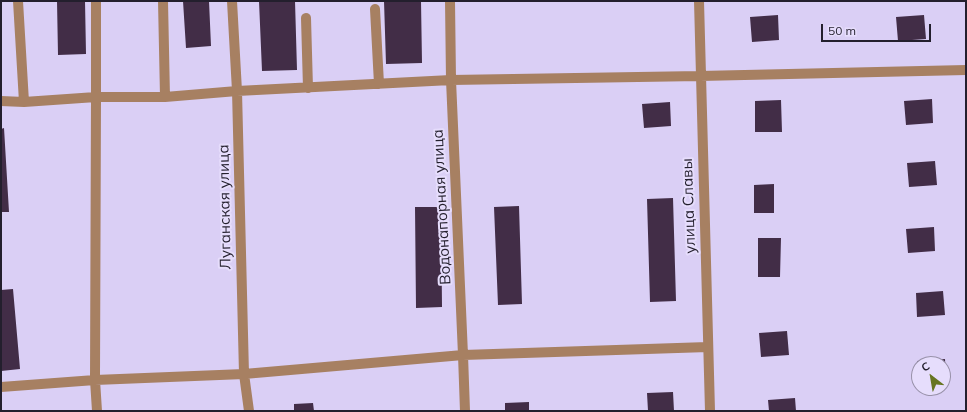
<!DOCTYPE html>
<html>
<head>
<meta charset="utf-8">
<style>
  body { margin:0 }
  #map { position:relative; width:967px; height:412px; overflow:hidden; background:#dacff5; font-family:Mulish,sans-serif }
  canvas { display:block }
  .frame { position:absolute; inset:0; border:2px solid #231f2d; pointer-events:none }
  .north { position:absolute; left:911px; top:356px; width:40px; height:40px; box-sizing:border-box; background:#e6ddfc; border:1px solid #9891a9; border-radius:50%; rotate:329deg; font-size:11px; font-weight:700; line-height:16px; text-align:center; color:#231f2d }
  .north::after { content:''; display:block; margin:auto; width:14px; height:18px; background:#677522; clip-path:polygon(50% 0,100% 100%,50% 72%,0 100%) }
  .scale { position:absolute; left:821px; top:24px; width:110px; height:18px; box-sizing:border-box; border:2px solid #231f2d; border-top:0; padding-left:5px; font-size:12px; line-height:14px; white-space:nowrap; color:#231f2d; -webkit-text-stroke:3px #e6ddfc; paint-order:stroke }
</style>
</head>
<body>
<div id="map">
<canvas width="967" height="412"></canvas>
<div class="frame"></div>
<div class="north">С</div>
<div class="scale">50 m</div>
</div>
<script>
const c = document.querySelector('canvas').getContext('2d');
c.lineJoin = 'round';
function fill(path, color) {
  c.fillStyle = color;
  c.fill(path, 'evenodd');
}
function trace(path, color, width, dash) {
  c.strokeStyle = color;
  c.lineWidth = width;
  c.lineCap = dash ? 'butt' : 'round';
  c.setLineDash(dash || []);
  c.stroke(path);
}
function drawText(font, color, halo, rows, align = 'center') {
  c.font = font + ' Mulish,sans-serif';
  c.lineWidth = 4;
  c.setLineDash([]);
  c.textBaseline = 'middle';
  c.strokeStyle = halo;
  c.fillStyle = color;
  for (const [text, x, y, turn = 0] of rows) {
    c.save();
    c.translate(x, y);
    c.rotate((+turn || 0) * Math.PI / 180);
    c.textAlign = isNaN(turn) ? turn : align;
    if (halo) c.strokeText(text, 0, 0);
    c.fillText(text, 0, 0);
    c.restore();
  }
}
fill(new Path2D(`
  M57,1H85L86,54L58,55Z
  M183,1H209L211,46L186,48Z
  M259,1H295L297,70L262,71Z
  M384,1H421L422,63L386,64Z
  M778,15L779,40L752,42L750,17Z
  M924,15L926,39L898,41L896,17Z
  M932,99L933,123L906,125L904,101Z
  M781,100L782,132H755V101Z
  M670,102L671,126L644,128L642,104Z
  M4,128L9,212H1V129Z
  M935,161L937,185L909,187L907,163Z
  M774,184V213H754V185Z
  M673,198L676,301L650,302L647,199Z
  M519,206L522,304L498,305L494,207Z
  M415,207H441L442,307L416,308Z
  M934,227L935,251L908,253L906,229Z
  M758,238H781L780,277H758Z
  M13,289L20,369L1,371V290Z
  M943,291L945,315L917,317L916,293Z
  M787,331L789,355L761,357L759,333Z
  M945,359L946,383H943V364H919V372L918,373L917,361Z
  M673,392L674,411H648L647,393Z
  M795,398L796,411H769L768,400Z
  M529,402V411H505V403Z
  M313,403L314,411H294V404Z`), '#422d47');
trace(new Path2D(`
  M18,1L24,102
  M96,1V97L95,380L97,411
  M163,1L165,97
  M232,1L237,91L244,374L249,411
  M450,1L451,80L463,355L465,411
  M699,1L710,411
  M375,9L379,84
  M306,18L308,88
  M1,101L24,102L96,97H165L237,91L451,80L700,76L966,70
  M1,387L95,380L244,374L463,355L708,347`), '#a78062', 10);
drawText('15px', '#231f2d', '#e6ddfc', [
  ["улица Славы",689,206,-92],
  ["Луганская улица",225,207,-91],
  ["Водонапорная улица",442,207,-93]
]);
</script>
</body>
</html>
